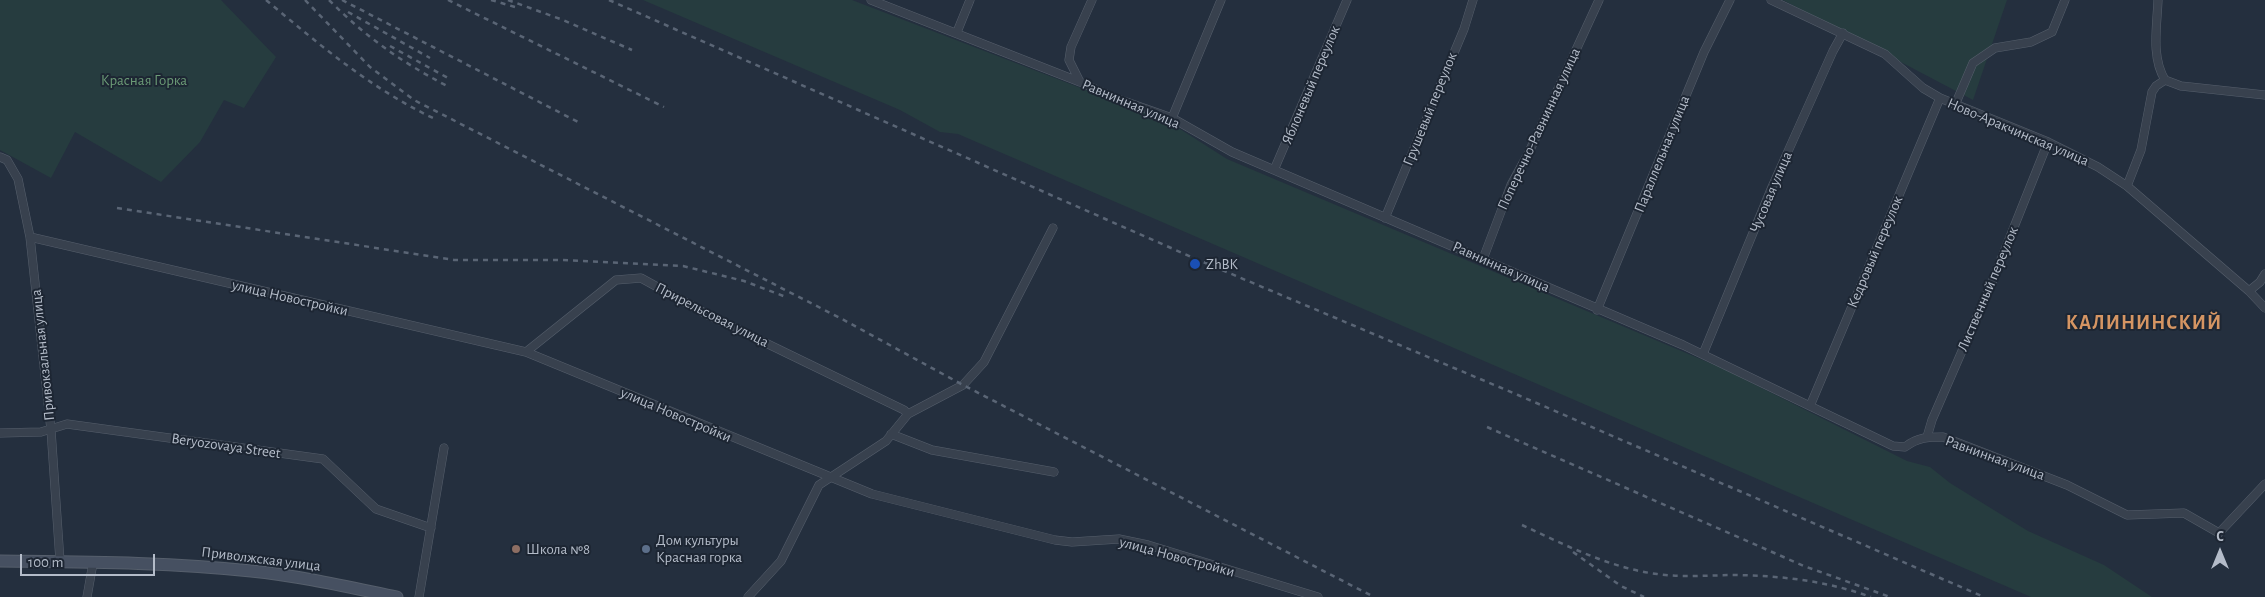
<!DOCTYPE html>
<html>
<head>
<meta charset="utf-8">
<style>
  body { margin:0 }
  #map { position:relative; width:2265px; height:597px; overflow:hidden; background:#242f3e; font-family:"Alegreya Sans",sans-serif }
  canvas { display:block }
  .north { position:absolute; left:2195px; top:527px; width:50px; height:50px; -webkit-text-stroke:4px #1d2633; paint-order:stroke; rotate:0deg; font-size:14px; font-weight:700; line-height:20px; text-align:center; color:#b4bcc9 }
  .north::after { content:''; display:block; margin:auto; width:18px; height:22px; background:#b4bcc9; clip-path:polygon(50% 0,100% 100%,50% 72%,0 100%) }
  .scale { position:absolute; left:20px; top:554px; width:135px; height:22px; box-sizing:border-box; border:2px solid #b4bcc9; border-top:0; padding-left:6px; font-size:15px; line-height:18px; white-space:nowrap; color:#b4bcc9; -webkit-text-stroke:4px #1d2633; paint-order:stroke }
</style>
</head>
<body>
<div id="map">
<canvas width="2265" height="597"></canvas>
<div class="north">С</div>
<div class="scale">100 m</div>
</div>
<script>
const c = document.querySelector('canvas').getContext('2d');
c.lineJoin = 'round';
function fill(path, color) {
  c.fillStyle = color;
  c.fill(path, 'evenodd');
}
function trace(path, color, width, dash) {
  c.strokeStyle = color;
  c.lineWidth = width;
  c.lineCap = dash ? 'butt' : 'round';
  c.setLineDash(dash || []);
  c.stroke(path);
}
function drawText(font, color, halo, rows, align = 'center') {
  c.font = font + ' "Alegreya Sans",sans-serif';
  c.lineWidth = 4;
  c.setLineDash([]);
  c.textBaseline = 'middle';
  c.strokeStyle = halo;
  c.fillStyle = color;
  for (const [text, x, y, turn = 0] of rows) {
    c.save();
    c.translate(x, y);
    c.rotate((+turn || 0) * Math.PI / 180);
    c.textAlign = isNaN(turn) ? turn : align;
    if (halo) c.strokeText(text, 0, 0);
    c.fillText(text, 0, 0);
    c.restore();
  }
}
fill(new Path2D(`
  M0,0H221L276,57L244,108L224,100L200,142L161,182L75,132L51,178L0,150Z
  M643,0H852L1169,122L1227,159L1724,369L1907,461L1930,467L1950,483L2028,531L2104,565L2152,597H2031L958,134L940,132L900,110Z
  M1783,0H2007L1973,100Z`), '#263c3f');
const minor = new Path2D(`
  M871,0L1080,82L1115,98L1172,118L1232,152L1683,345L1893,446L1905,447C1918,437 1928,437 1943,437L2067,485L2127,515L2184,513L2219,533L2265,484
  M1771,0L1885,54L1923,88L1940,98L2048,142L2098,167L2127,186L2249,291L2265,308
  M957,32L970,0
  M2165,80L2181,86L2265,95
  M1080,82L1069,60L1071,47L1092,0
  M1955,105L1973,63L1995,48L2031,42L2052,32L2065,0
  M1172,118L1221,0
  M0,157L7,160L18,179L30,237L51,430L60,561
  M1274,170L1347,0
  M2127,186L2141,150L2152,92L2156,86L2165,80C2151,57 2157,27 2158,0
  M1385,218L1464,29L1473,0
  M30,237L526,352L872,494L1055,540L1072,542L1119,539L1148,545L1318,597
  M1483,259L1511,185L1529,152L1599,0
  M2249,291L2260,282L2265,274
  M1597,310L1704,52L1730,0
  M526,352L616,280L641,278L710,316L904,410L908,414
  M1703,354L1772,187L1833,51L1843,33
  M1810,406L1940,98
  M0,433L41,432L67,424L323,459L376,509L431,528
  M891,434L932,450L1054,472
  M1927,437L1932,420L1992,282L2048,142
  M87,597L93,563
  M419,597L444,448
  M748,597L781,561L819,485L886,441L908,414L963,385L984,362L1053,228`);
const secondary = new Path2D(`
  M0,561C83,562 168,562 251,571C300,576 348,587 397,597`);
trace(minor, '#565f6c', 9);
trace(secondary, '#565f6c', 13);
trace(minor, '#38414e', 8);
trace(secondary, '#465061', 11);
trace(new Path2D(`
  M266,0C321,46 370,88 435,119
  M305,0L370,67L414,100L842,319L963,385L1374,597
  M329,0C367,38 400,61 447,86
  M342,0L580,123
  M448,0L664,107
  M491,0L515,7
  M508,0L563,20L632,50
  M609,0L1196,259L1518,395L1984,597
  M348,12L430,58
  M390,46L448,78
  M117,208L454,260H562L683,266L744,281L786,297
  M1487,427L1804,566L1890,597
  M1522,525C1565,545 1610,568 1657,574C1684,578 1710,575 1737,575C1783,576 1827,581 1871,597
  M1573,552L1621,586L1644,597`), '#5a6575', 2.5, [5, 5]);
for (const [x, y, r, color] of [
  [1195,264,6,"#1a4fb4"],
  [516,549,5,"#8d6e63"],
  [646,549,5,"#5c6f8a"]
]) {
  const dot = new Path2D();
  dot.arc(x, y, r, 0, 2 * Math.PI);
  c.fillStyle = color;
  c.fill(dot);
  trace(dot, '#1d2633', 2);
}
drawText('15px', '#6b9a76', '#1d2633', [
  ["Красная Горка",144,80]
]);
drawText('15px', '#b4bcc9', '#1d2633', [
  ["Яблоневый переулок",1311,85,-67],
  ["Равнинная улица",1131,104,23],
  ["Грушевый переулок",1430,109,-68],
  ["Поперечно-Равнинная улица",1539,129,-65],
  ["Ново-Аракчинская улица",2018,132,23],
  ["Параллельная улица",1662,154,-68],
  ["Чусовая улица",1771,192,-67],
  ["Кедровый переулок",1875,252,-67],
  ["Равнинная улица",1501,267,24],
  ["Лиственный переулок",1988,289,-67],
  ["улица Новостройки",290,298,13],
  ["Прирельсовая улица",712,315,27],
  ["Привокзальная улица",43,355,-96],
  ["улица Новостройки",676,415,23],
  ["Beryozovaya Street",226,446,8],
  ["Равнинная улица",1995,458,20],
  ["улица Новостройки",1177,557,15],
  ["Приволжская улица",261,559,7]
]);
drawText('15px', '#b4bcc9', '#1d2633', [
  ["ZhBK",1206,264],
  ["Дом культуры",656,540],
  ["Красная горка",656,557],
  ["Школа №8",526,549]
], 'left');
c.letterSpacing = '1px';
drawText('bold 20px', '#d59563', '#1d2633', [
  ["КАЛИНИНСКИЙ",2144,323]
]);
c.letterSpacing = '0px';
</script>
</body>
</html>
